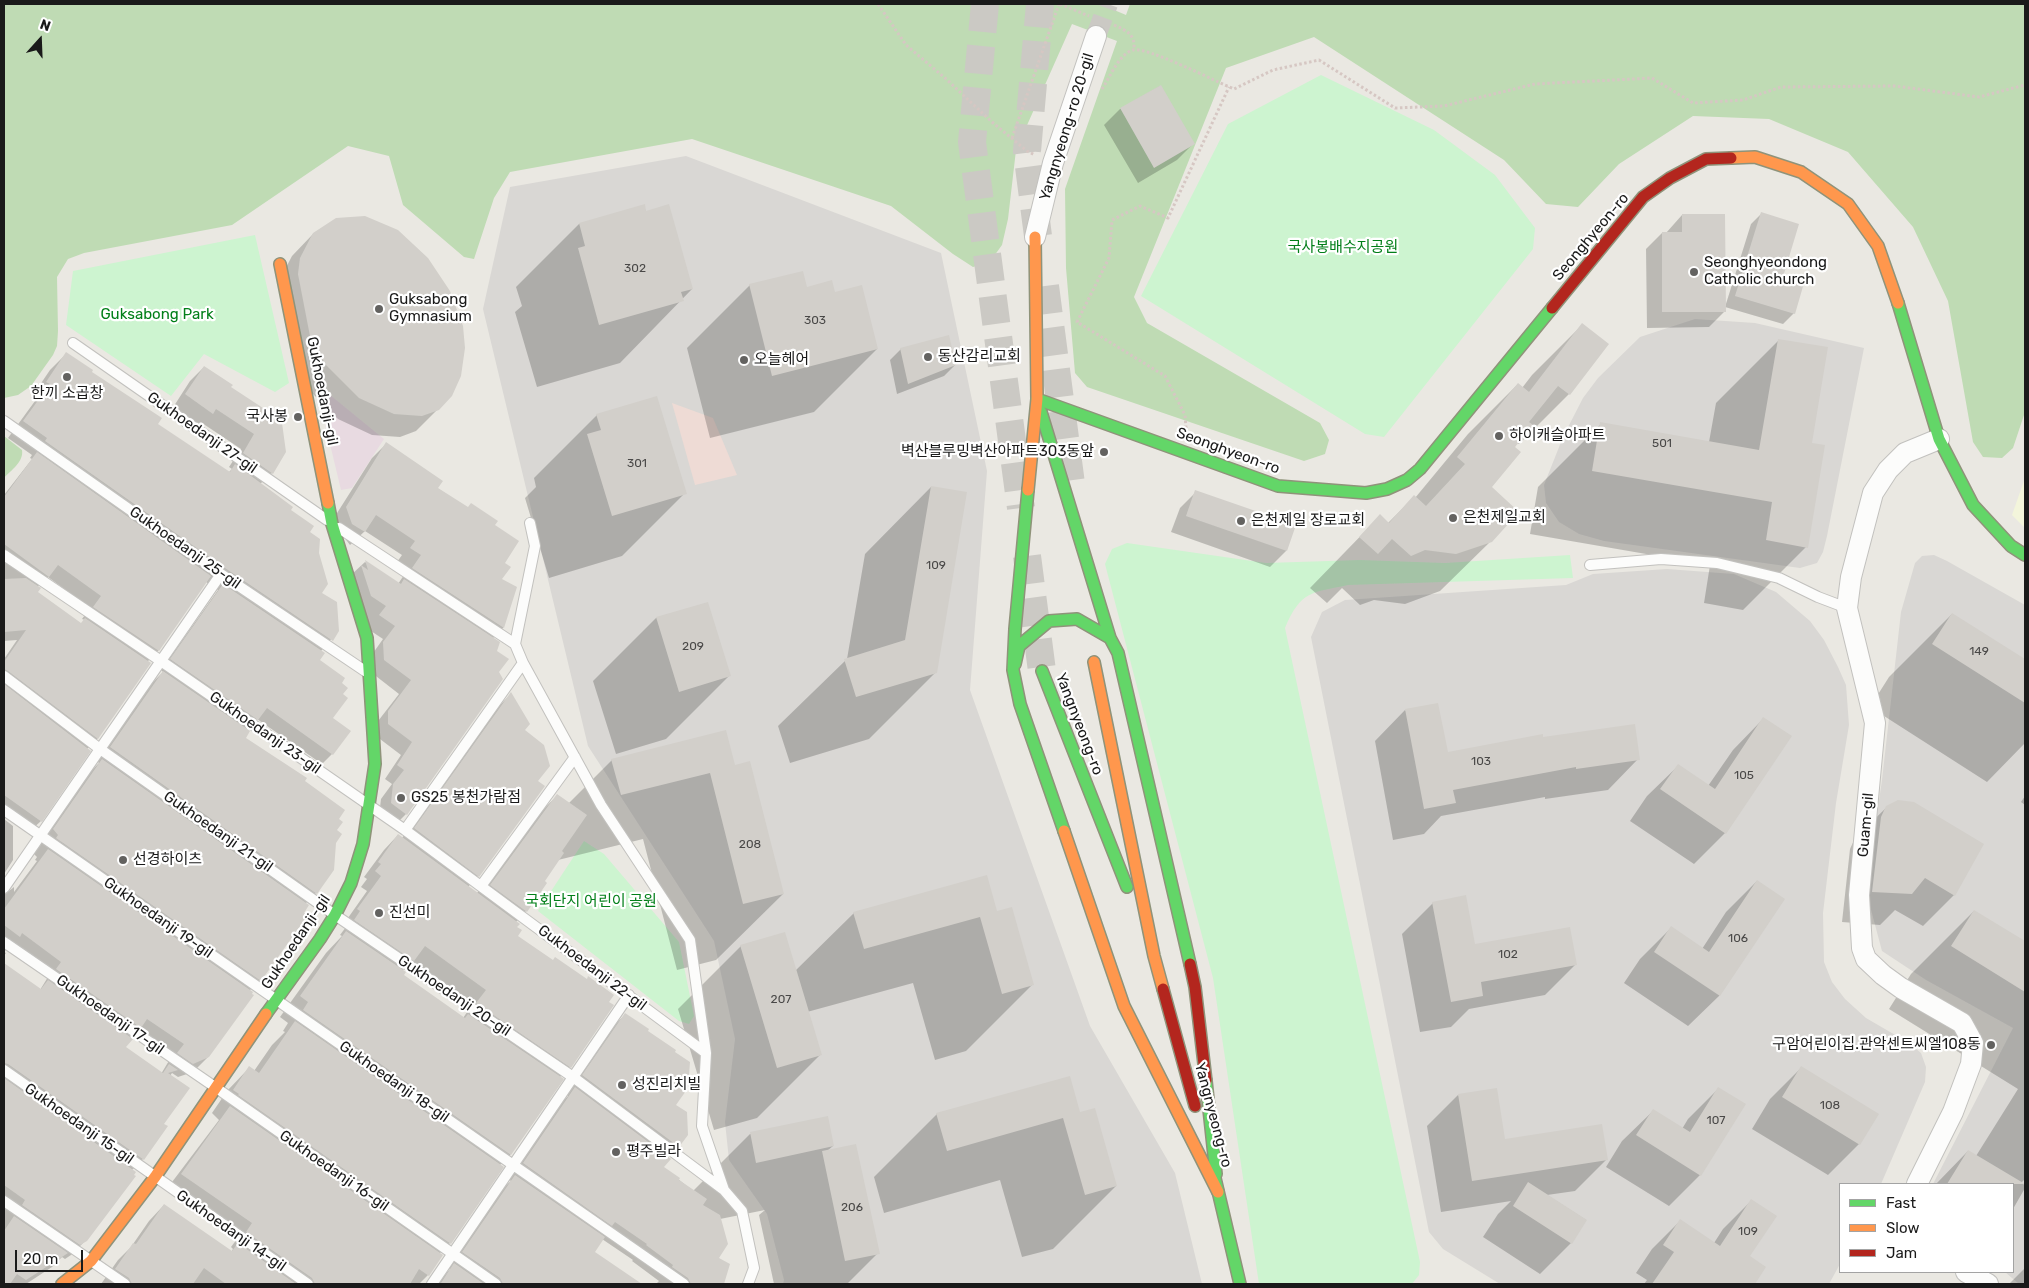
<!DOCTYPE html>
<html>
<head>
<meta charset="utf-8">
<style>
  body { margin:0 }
  #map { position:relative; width:2029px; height:1288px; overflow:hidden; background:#eae8e2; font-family:Rubik,sans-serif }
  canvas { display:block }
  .frame { position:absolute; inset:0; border:5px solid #1a1a1a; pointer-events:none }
  .legend { position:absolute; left:1839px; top:1183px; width:175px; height:90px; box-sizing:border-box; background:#fff; border:1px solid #a3a3a3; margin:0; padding:6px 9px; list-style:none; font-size:15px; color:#1a1a1a }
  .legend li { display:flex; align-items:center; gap:10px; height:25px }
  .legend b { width:25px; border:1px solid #a3a3a3 }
  .north { position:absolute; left:15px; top:15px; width:50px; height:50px; -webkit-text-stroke:4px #fff; paint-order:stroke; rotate:20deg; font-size:14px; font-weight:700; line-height:20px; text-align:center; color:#1a1a1a }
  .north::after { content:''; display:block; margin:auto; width:18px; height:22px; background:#1a1a1a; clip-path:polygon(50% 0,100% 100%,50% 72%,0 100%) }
  .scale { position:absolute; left:15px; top:1250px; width:68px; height:22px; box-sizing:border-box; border:2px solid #1a1a1a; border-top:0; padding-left:6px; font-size:15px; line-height:18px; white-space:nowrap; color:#1a1a1a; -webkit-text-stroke:4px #fff; paint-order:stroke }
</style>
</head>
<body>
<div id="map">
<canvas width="2029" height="1288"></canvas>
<div class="frame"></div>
<ul class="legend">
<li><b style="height:6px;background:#63d668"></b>Fast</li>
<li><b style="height:6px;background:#ff974d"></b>Slow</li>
<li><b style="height:6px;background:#b3261e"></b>Jam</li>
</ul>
<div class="north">N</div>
<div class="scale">20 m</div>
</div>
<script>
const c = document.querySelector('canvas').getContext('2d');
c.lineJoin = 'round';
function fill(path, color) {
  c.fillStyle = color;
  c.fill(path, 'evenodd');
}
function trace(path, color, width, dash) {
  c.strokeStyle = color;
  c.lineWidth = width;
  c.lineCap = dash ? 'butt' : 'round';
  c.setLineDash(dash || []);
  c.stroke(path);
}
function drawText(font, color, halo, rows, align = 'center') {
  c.font = font + ' Rubik,"Noto Sans KR",sans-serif';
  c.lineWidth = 4.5;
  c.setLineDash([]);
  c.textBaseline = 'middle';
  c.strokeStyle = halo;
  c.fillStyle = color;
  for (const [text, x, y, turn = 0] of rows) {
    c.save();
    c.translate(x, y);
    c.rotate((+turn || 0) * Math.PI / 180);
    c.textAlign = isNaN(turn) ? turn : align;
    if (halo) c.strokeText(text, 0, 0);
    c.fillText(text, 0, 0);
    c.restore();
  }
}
fill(new Path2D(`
  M686,156L941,253L987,471L970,690L1090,1026L1175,1173L1202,1284H783L784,1280L767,1214L729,1160L725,1122L735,1039L714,941L588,746L483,309L510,187Z
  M1695,319L1755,323L1864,348L1827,536L1823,552L1817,563L1800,568L1604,541L1579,534L1559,522L1546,503L1544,485L1563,437L1583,398L1598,378L1640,337Z
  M1934,555L1947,561L2025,605V1284H2019L2005,1272H2013V1184H1933L2013,1028L1926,980L1882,951L1866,891L1882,780L1901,612L1915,563L1922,556Z
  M1667,569L1734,574L1776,592L1810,621L1824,640L1838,667L1846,685L1849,725L1836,803L1823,913L1824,962L1832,982L1845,999L1866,1018L1909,1043L1921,1053L1926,1067L1925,1082L1881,1184H1840V1264L1829,1284H1500L1443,1249L1429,1232L1311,637L1322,612L1345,600L1566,585L1593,574Z`), '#d9d7d4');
fill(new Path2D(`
  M672,403L713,418L737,475L695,485Z`), '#eedbd5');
fill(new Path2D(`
  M324,390L384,439L352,488L341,490L319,398Z`), '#e8dae1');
fill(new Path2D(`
  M2025,478V528L2012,515Z`), '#f3f5db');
fill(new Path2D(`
  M4,4H1100L1126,15L1130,4H2025V412L2013,448L2002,458L1983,457L1973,442L1948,301L1913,227L1848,152L1769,119L1693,116L1619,164L1578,207L1546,204L1504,160L1314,37L1226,68L1134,297L1147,323L1320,423L1329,440L1325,454L1304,461L1087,387L1075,373L1066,268L1065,189L1117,41L1072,24L1016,150L1008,219L1002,245L989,263L973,267L953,254L891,206L692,139L510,172L494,198L474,259L464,257L403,205L389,156L348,146L232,225L84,253L68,259L57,277L58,331L57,346L53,355L31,386L18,395L4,398Z
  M4,436L22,450C24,462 11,470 4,478Z`), '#bfdbb4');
fill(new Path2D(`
  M1321,75L1434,130L1495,175L1535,228L1533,249L1384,437L1365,434L1141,296L1228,124Z
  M255,235L289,383L275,392L204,354L171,396L66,325L73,271Z
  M1127,543L1266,563L1360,560L1445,563L1570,555L1573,578L1348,585C1312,593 1301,590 1285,628L1420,1262L1419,1275L1412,1284H1259L1213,978L1105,564L1112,549Z
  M584,841L604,854L679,942L694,1016L689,1024L679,1021L538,911Z`), '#cdf4d0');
fill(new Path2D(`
  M1160,86L1193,144L1177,160L1138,183L1104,125L1120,109Z
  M644,206L646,212L692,289L620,363L537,387L515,312L522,306L516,287L579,224Z
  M1761,214L1794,313L1783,324L1725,307L1751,224Z
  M1682,215L1725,311L1709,327L1647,328L1646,249L1662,233H1666Z
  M313,234L451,396L416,431L400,437L372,435L338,419L305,386L279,281L292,256Z
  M750,285L807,288L834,293L877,349L814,412L710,438L687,348Z
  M1582,325L1607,345L1569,394L1519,444L1517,443L1491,487V541L1440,591L1405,604L1374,600L1360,605L1342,588L1327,603L1310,588L1380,516L1388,523L1414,497L1415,498L1468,434L1518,384L1522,388L1532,375Z
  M1779,340L1811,444L1806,547L1743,610L1704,603L1710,565L1530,534L1538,487L1601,424L1709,442L1716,403Z
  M901,349L955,365L944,376L897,394L890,360Z
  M66,354L156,424L228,473L232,469L229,467L241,449L202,423L198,427L172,409L190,381L204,367L263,413L272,473L260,484L290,510L308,532L318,554L320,593L338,631L321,651L319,660L340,683L341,695L331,718L332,754L322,764L257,719L247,730L244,738L303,782L337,819L335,842L316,893L305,904L260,980L249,991L208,1057L193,1072L178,1077L172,1073L170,1076L163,1124L166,1126L143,1159L132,1170L86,1240L71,1255L65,1259L62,1257L52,1267L26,1284H4V964L40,990L48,977L8,948L4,952L6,953L4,956V895L14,887V892L37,861L35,860L37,857L32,852L80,782L99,763L97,761L149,686L163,672L161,670L218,590L206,582L158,651L147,662L98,738L87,749L41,821L29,832L5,815L4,817V659L17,640L4,641V495L32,459L30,458L32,455L8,438L35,401L31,398L50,370ZM48,577L90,608L82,619L85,620L81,624L36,593L37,587ZM133,1034L170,1059L161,1074L125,1047Z
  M597,415L685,493L622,556L549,578L525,498L536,487L534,478Z
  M386,444L437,488L494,525L503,563L500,580L516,587L503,628L492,639L406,814L393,827L379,816L381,799L392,784L385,779L401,755L376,736L375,725L399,694L372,673L371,656L383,639L368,629L352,574L365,562L398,584L408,569L397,562L402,555L365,531L350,545L332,521L372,458Z
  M931,487L936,672L869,739L790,763L778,726L847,659L865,554Z
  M1196,492L1295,526L1286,551L1270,567L1171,532L1180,508Z
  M707,603L729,676L666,739L616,754L593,681L656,618Z
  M1952,614L2025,661V743L1987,782L1870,707L1889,677Z
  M511,694L524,730L536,781L478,876L468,887L477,893L526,826L557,796L568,804L612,760L734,767L783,894L716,960L677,970L643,839L558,860L543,882L526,911L516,922V936L570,1067L559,1078L510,1155L500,1165L450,1243L439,1254L428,1275L419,1284H101L118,1260L131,1247L149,1221L164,1205L231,1252L233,1249L231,1247L237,1239L166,1190L219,1120L212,1113L227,1091L249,1068L254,1071L272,1045L285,1032L283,1031L288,1023L280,1017L326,953L342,936L340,935L346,927L343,925L367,891L361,887L367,879L364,877L384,850L398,835L402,838L488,717ZM412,961L472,1005L463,1018L402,976V971Z
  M1405,710L1447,753L1542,738L1638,759L1608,790L1545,799V797L1441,816L1424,834L1393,840L1375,741Z
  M1763,719L1725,833L1694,864L1630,821L1647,796L1678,766L1708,786L1733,750Z
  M2025,796V805L2021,802Z
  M1887,807L1954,895L1923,926L1895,910L1880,925L1842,922L1850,849L1855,838Z
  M4,819L13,826V860L4,874Z
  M1757,881L1783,899L1719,996L1688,1026L1624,983L1640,959L1671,928L1702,949L1726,912Z
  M1433,903L1474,946L1576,964L1545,995L1469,1009L1451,1027L1420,1032L1402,934Z
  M1974,911L2025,943V1179L2021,1183L2025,1185V1188L2013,1209V1184H1936L1968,1151L1976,1156L2018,1089L1889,1009L1911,974Z
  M996,912L1033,984L966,1051L935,1060L913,983L807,1012L820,1055L757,1118L714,1130L678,1009L741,946L795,971L854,913Z
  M625,1015L646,1031L687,1134L667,1157L663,1167L693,1191L750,1134L833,1146L827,1151L878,1253L847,1284H774L759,1215L765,1210L720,1219L718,1258L729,1265L722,1284H659L657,1283L659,1281L632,1261L633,1260L602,1239L593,1253L639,1284H437L450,1269L448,1268L500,1191L511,1181L508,1179L560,1104L568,1096L566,1094L607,1032Z
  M1801,1068L1859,1144L1828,1175L1752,1129L1770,1099Z
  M1719,1088L1700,1175L1669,1206L1606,1167L1622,1141L1653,1111L1682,1129L1688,1119Z
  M1458,1095L1504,1141L1606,1160L1575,1191L1547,1195L1586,1220L1571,1243L1540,1274L1483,1237L1498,1214L1511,1201L1441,1212L1427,1126Z
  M937,1114H1080L1116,1186L1053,1249L1022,1257L1000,1180L884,1213L874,1177Z
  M1751,1201L1748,1256L1765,1267L1754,1284H1644L1647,1280L1636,1273L1652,1249L1680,1221L1714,1243L1723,1229Z
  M2025,1268V1284H2009Z`), '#0003');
fill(new Path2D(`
  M1161,85L1195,144L1154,168L1120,108Z
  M645,204L646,211L669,204L693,289L681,292L684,301L599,325L578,248L585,246L579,223Z
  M1761,212L1799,224L1783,277L1804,283L1795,314L1735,296Z
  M1682,214H1725L1726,312H1662V232H1682Z
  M365,216L398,230L428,258L450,291L463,326L465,348L461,376L452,396L439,410L422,416L394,414L359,398L326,365L310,336L298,274L300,258L313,233L336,218Z
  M803,271L807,287L832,280L835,292L862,285L878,349L772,376L749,284Z
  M1582,323L1609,344L1570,395L1558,386L1529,422L1533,425L1515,447L1521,452L1492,487L1519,512L1492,542L1456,554L1425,550L1411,556L1392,539L1378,554L1359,537L1380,514L1389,523L1414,495L1426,506L1465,464L1457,457L1518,383L1529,392Z
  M949,335L956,365L908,384L900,348Z
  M1778,339L1828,347L1812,443L1825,445L1808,548L1766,540L1772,502L1592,471L1600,422L1759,450Z
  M66,352L93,370L92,372L162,418L158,424L230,472L235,464L293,507L291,510L314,526L310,532L320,539L319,553L328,584L322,593L337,602L339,631L333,641L225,568L45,441L47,438L23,421L50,384L46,382Z
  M204,366L233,385L231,387L266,410L264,412L282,423L286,452L273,474L243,453L254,434L216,409L213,414L185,394Z
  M657,396L687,494L612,516L587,434L601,430L596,414Z
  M386,442L443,481L438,488L468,507L471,503L498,521L495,525L519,541L505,563L511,567L502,579L517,587L504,628L412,568L421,555L410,548L415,541L376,515L365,532L352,524L346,507Z
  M37,452L211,576L159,651L93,607L101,596L58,565L49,577L4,544V497Z
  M931,486L967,492L937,673L856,697L844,659L905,640Z
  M1195,490L1296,525L1287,551L1186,516Z
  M365,560L401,584L404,579L500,642L497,651L509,659L499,672L503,679L407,815L391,803L393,784L404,770L397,765L412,742L388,724V711L411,680L384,660L383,642L395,626L379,615L386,606L371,596L361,565L368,570Z
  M26,578L41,588L38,592L81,623L85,618L151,663L98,739L8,671L4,669V662L26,630L4,632V579Z
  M223,584L325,653L320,660L345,678L342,683L348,688L343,694L348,698L333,718L351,731L333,755L267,708L258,720L170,659Z
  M708,602L731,676L679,692L656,617Z
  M1952,613L2025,659V703L1932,644Z
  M163,671L250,731L246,738L307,778L305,781L345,810L339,819L343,822L337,830L342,834L336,843L334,870L317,894L110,747Z
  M4,684L91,751L42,822L4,795Z
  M511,692L530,724L525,730L544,745L550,766L538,781L545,786L479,877L414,828Z
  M1438,703L1448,752L1543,734V737L1635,724L1640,760L1576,769V767L1453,790L1456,803L1424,809L1405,709Z
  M1763,717L1792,736L1726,834L1660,789L1678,764L1715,789Z
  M726,730L735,765L750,761L784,894L743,904L710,773L621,795L611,759Z
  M102,759L309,905L304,913L308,915L261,981L56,838L58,835L53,829Z
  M557,794L587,815L562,851L564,853L545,881L547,883L527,912L490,885Z
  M1898,800L1914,802L1984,844L1955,896L1925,878L1912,894L1872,892L1881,817L1886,806Z
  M398,834L520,924L517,927L522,930L518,936L553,960L555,957L587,979L588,976L614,995L609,1002L614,1005L571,1068L476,1003L486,990L425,946L414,961L354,920L360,911L357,909L381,876L375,871L381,864L378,862Z
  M48,849L253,992L252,994L254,995L209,1057L193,1064L177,1053L184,1044L147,1019L141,1028L56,969L61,962L22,933L20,937L4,925V909Z
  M987,875L997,911L1012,907L1034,985L1002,994L980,917L864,949L853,912Z
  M1757,880L1785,899L1720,996L1654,952L1671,926L1709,952Z
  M1466,895L1475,944L1570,927L1577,965L1481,982L1483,996L1451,1002L1432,902Z
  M1974,910L2025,941V992L1951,946Z
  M346,931L406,972L404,975L465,1018L468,1014L564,1079L511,1155L303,1010L308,1002L300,996Z
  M785,932L822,1055L777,1068L740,945Z
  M4,963L41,989L48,980L133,1039L126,1047L163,1073L169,1064L178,1070L168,1073L190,1088L164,1124L168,1126L144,1160L8,1064L4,1063Z
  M625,1013L649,1029L648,1031L676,1050L675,1052L690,1062L688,1088L676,1105L687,1112L688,1135L679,1147L582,1075Z
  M295,1021L504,1167L451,1244L238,1095L239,1094L233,1090L249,1066L259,1073Z
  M1801,1066L1879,1114L1860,1145L1782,1097Z
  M1070,1076L1080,1112L1095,1108L1117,1186L1085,1195L1063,1118L947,1151L936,1113Z
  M4,1078L136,1172L134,1175L136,1176L87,1241L80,1245L22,1205L25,1200L4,1185Z
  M575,1087L671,1159L664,1167L680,1178L679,1180L707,1199L703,1205L720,1215L728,1244L719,1258L730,1264L724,1284H691L688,1278L672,1267L673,1265L646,1245L647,1244L615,1222L612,1226L523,1163Z
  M1718,1087L1746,1104L1701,1176L1636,1135L1653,1109L1690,1132Z
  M1497,1088L1505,1139L1602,1124L1608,1160L1472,1181L1458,1094Z
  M230,1106L443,1255L429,1276L419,1269L410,1284H315L312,1278L246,1232L252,1223L181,1174Z
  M828,1116L834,1146L756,1163L750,1132Z
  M856,1144L880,1254L845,1261L822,1151Z
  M1968,1150L2025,1184H1947Z
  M515,1175L605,1237L595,1252L642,1284H503L500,1278L462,1252Z
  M1528,1182L1587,1220L1572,1244L1513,1206Z
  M1751,1199L1777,1216L1750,1256L1766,1267L1755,1284H1652L1674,1252L1663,1245L1680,1219L1720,1246Z
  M164,1204L232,1251L238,1243L296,1284H226L204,1268L193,1284H132L129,1278L115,1269L133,1243L136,1244Z
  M14,1216L68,1253L26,1280L17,1274L10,1284H4V1231Z
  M454,1263L484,1284L441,1283Z`), '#d2cfca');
trace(new Path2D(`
  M1096,36L1108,4`), '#cbc9c4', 20, [20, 10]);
trace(new Path2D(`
  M985,4L972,142L1021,508
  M1038,236L1027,151L1040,4
  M1045,286L1071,484
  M1027,556L1042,671`), '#cbc9c4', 28, [28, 14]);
const lane = new Path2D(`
  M73,343L327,520
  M4,421L221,574L365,671
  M339,528L515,644
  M4,555L161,661L405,830L706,1053
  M1590,565L1661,559L1717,563L1779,578L1818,597L1847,608
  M515,644L535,546L530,523
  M523,663L601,805L690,940L706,1053L702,1126L724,1190L742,1211L754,1268L748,1284
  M4,676L100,749L335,915L573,1077L724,1190
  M4,810L684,1284
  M405,830L523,663L515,644
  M481,886L575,757
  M4,888L221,574
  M4,942L215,1087L496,1284
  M4,1070L308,1284
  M4,1201L125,1284
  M432,1284L629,995`);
const street = new Path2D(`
  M1035,237L1053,163L1096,36
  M1917,1184L1953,1112L1971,1064L1973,1043L1962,1023L1901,988L1883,975L1866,959L1862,948L1859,895L1875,723L1847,608L1851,577L1873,493L1888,470L1905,453L1939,439
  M1966,1272L1988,1284`);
const fast = new Path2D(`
  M1898,303L1939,439L1973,505L2011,546L2025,555
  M1037,399L1278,486L1366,493L1387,489L1407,480L1420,469L1552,308
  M1041,412L1110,638L1118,653L1190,964
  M1028,490L1015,629L1013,670L1020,704L1064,831
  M1015,664L1019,646L1049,621L1077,619L1110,638
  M1042,671L1127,887
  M266,1014L320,939L335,915L351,883L363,844L375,764L367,638L332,524L328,503
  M1206,1081L1216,1174
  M1214,1174L1240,1284`);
const slow = new Path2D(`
  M1731,158L1755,157L1801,172L1848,204L1878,246L1898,303
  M280,264L328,503
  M1028,490L1037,399L1035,237
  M1094,662L1154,956L1163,989
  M1064,831L1124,1006L1218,1192
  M62,1284L91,1261L155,1177L266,1014`);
const jam = new Path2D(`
  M1552,308L1643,197L1670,178L1706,159L1731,158
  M1190,964L1195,987L1206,1081
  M1163,989L1195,1106`);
trace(lane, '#c2c1be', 12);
trace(street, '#c2c1be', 22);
trace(fast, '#8f937a', 14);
trace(slow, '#8f937a', 14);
trace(jam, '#8f937a', 14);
trace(new Path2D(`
  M878,4L906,45L945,78L992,122L1027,151L1035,155
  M1060,4L1089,16
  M1114,25C1127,31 1135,34 1134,49
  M1102,89C1110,77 1119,54 1133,50C1146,46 1217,82 1234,89L1273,70L1319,60L1395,108L1444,106L1535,84L1652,78L1693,103L1743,100L1781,87L1895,86L1979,97L2025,85
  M1012,138L1059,4
  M1186,428L1185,415L1165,376L1077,322L1109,258L1112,220L1140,206L1168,218L1229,87`), '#d6c7c3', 3, [2.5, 2.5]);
trace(lane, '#fcfcfb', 10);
trace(street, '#fcfcfb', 20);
trace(fast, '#63d668', 11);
trace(slow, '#ff974d', 11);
trace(jam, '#b3261e', 11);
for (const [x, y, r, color] of [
  [1694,272,5,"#636260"],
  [379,309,5,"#636260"],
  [928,357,5,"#636260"],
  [744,360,5,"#636260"],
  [67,377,5,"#636260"],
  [298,417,5,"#636260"],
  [1499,436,5,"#636260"],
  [1104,452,5,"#636260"],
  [1453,518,5,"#636260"],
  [1241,521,5,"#636260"],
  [401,798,5,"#636260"],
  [123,860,5,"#636260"],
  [379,913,5,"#636260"],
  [1991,1045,5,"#636260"],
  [622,1085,5,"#636260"],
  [616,1152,5,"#636260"]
]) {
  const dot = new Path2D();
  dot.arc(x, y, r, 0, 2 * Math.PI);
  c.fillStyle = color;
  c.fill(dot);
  trace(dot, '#fff', 2);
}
drawText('12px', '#494847', null, [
  ["302",635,269],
  ["303",815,321],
  ["501",1662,444],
  ["301",637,464],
  ["109",936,566],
  ["209",693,647],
  ["149",1979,652],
  ["103",1481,762],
  ["105",1744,776],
  ["208",750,845],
  ["106",1738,939],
  ["102",1508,955],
  ["207",781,1000],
  ["108",1830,1106],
  ["107",1716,1121],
  ["206",852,1208],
  ["109",1748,1232]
]);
drawText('15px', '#1a1a1a', '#fff', [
  ["Yangnyeong-ro 20-gil",1067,127,-73],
  ["Seonghyeon-ro",1591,237,-50],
  ["Gukhoedanji-gil",322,391,79],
  ["Gukhoedanji 27-gil",202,433,35],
  ["Seonghyeon-ro",1228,451,20],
  ["Gukhoedanji 25-gil",185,548,35],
  ["Yangnyeong-ro",1079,724,69],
  ["Gukhoedanji 23-gil",265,733,35],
  ["Guam-gil",1866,825,-85],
  ["Gukhoedanji 21-gil",218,832,35],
  ["Gukhoedanji 19-gil",158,918,35],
  ["Gukhoedanji-gil",296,942,-56],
  ["Gukhoedanji 22-gil",592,968,37],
  ["Gukhoedanji 20-gil",454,996,34],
  ["Gukhoedanji 17-gil",110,1015,35],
  ["Gukhoedanji 18-gil",394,1082,35],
  ["Yangnyeong-ro",1213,1115,75],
  ["Gukhoedanji 15-gil",79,1124,35],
  ["Gukhoedanji 16-gil",334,1171,35],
  ["Gukhoedanji 14-gil",231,1231,35]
]);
drawText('15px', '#027f19', '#fff', [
  ["국사봉배수지공원",1343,248],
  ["Guksabong Park",157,315],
  ["국회단지 어린이 공원",591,902]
]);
drawText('15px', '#1a1a1a', '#fff', [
  ["Seonghyeondong",1704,263],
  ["Catholic church",1704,280],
  ["Guksabong",389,300],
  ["Gymnasium",389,317],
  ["동산감리교회",938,357],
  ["오늘헤어",754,360],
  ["한끼 소곱창",67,394,"center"],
  ["국사봉",288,417,"right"],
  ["하이캐슬아파트",1509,436],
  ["벽산블루밍벽산아파트303동앞",1094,452,"right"],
  ["은천제일교회",1463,518],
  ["은천제일 장로교회",1251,521],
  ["GS25 봉천가람점",411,798],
  ["선경하이츠",133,860],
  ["진선미",389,913],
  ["구암어린이집.관악센트씨엘108동",1981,1045,"right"],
  ["성진리치빌",632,1085],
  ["평주빌라",626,1152]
], 'left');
</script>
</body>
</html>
